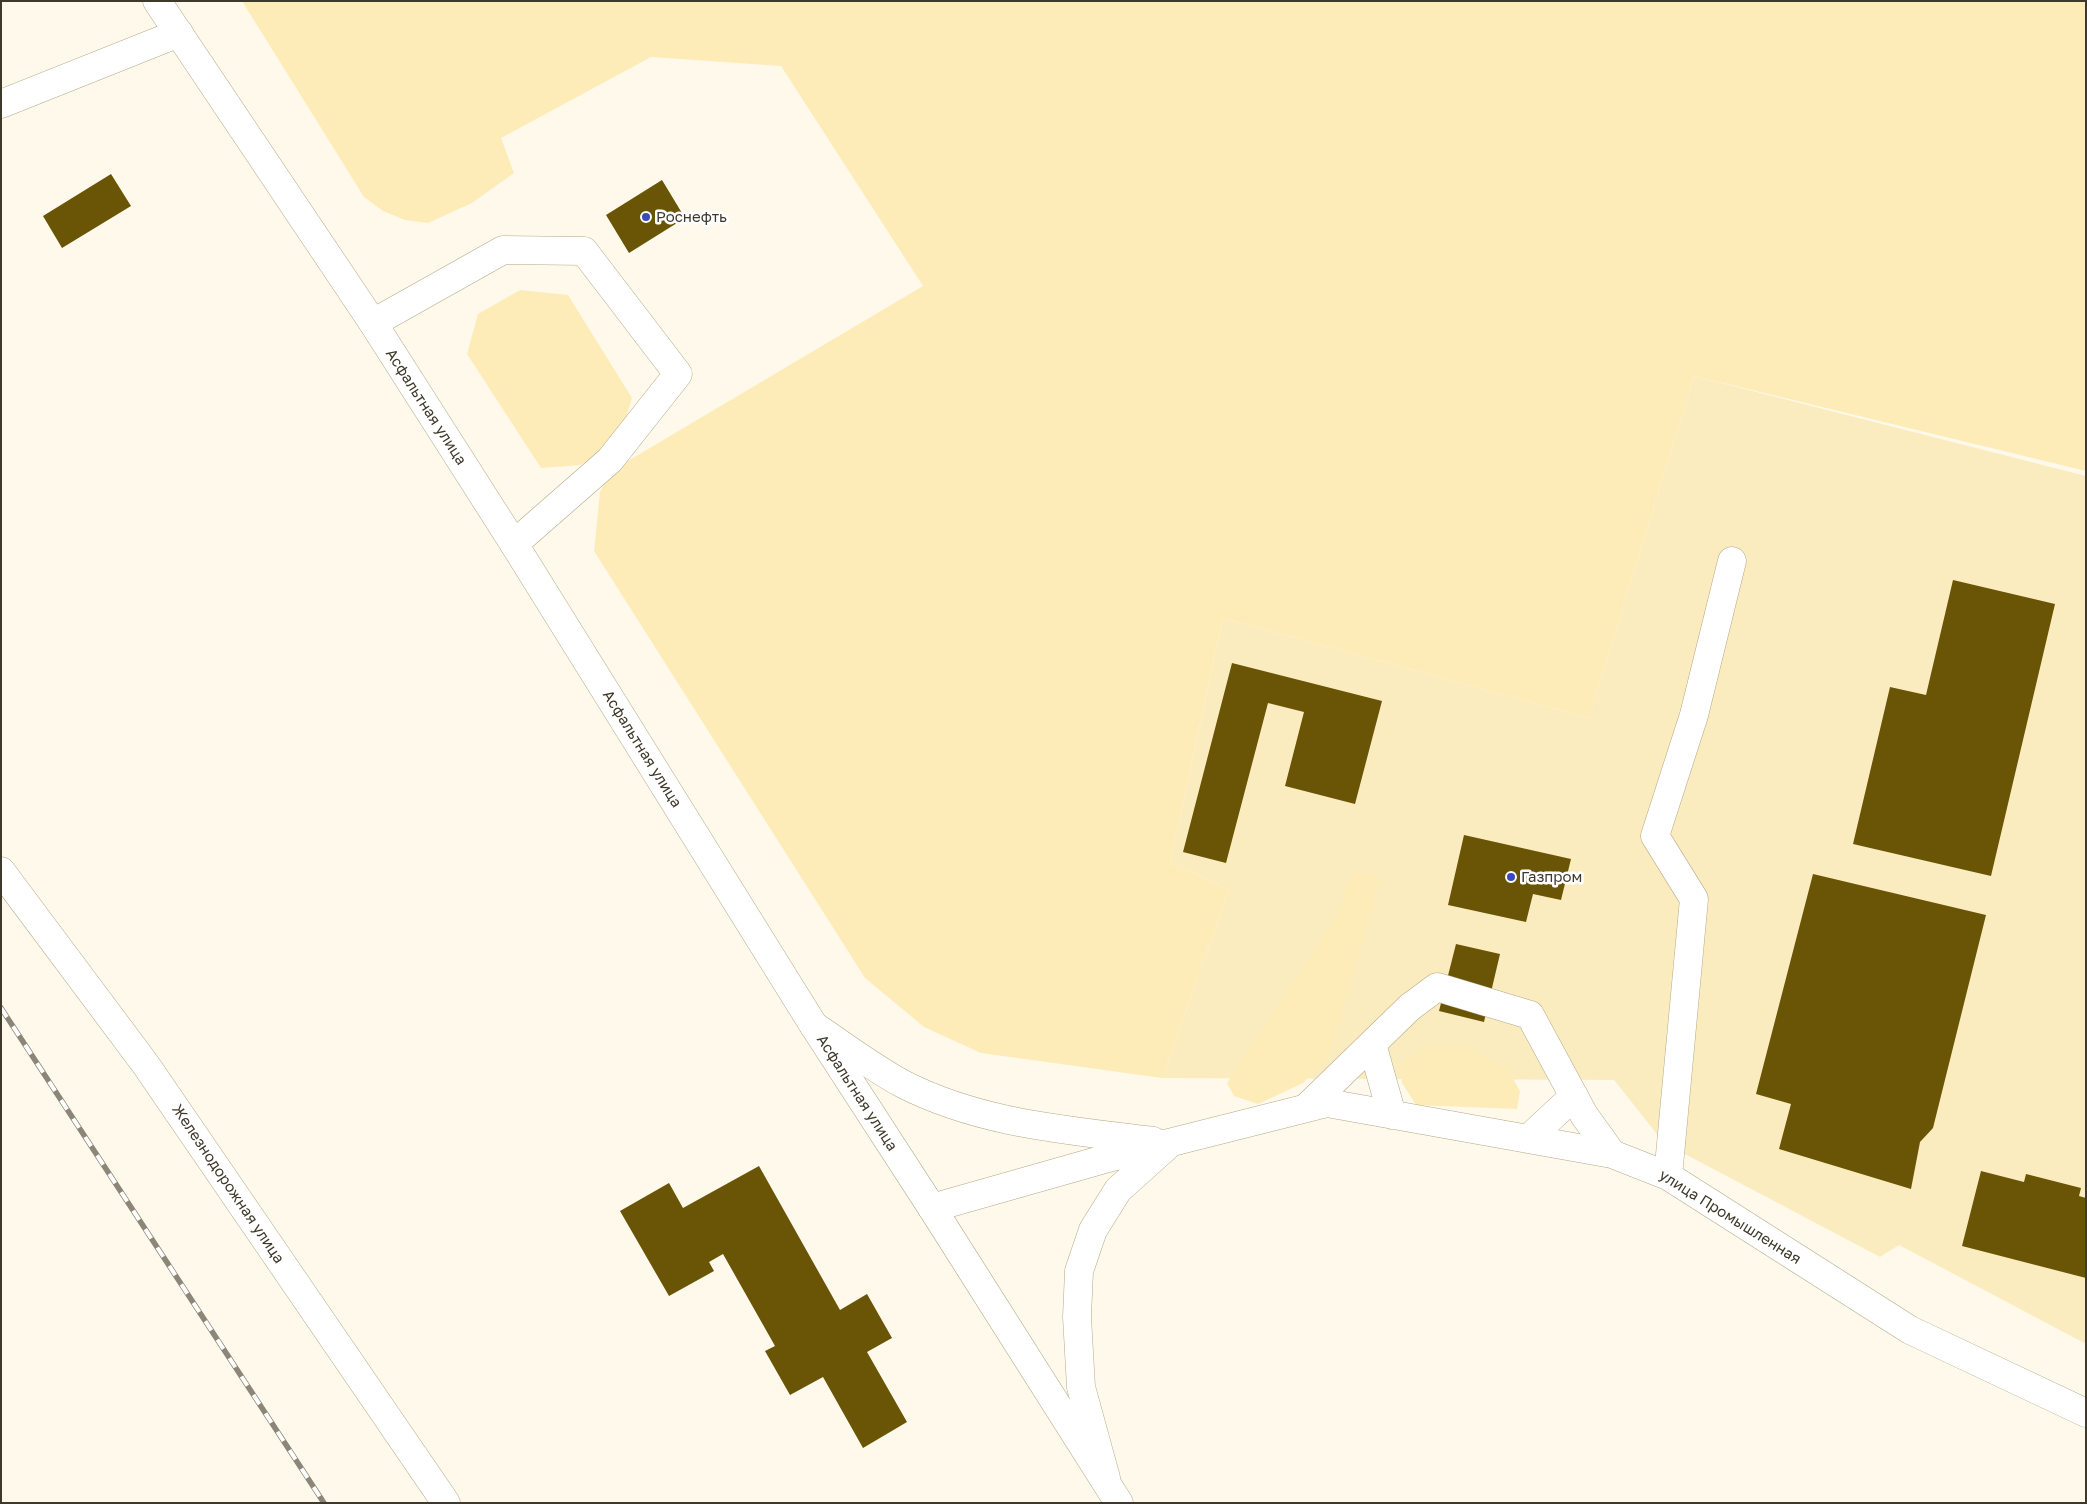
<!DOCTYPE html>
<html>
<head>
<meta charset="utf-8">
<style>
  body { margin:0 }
  #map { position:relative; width:2087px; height:1504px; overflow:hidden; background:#fef9eb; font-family:"Golos Text",sans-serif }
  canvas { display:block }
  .frame { position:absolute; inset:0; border:2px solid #3e392b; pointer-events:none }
</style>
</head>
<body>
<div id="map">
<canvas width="2087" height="1504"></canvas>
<div class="frame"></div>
</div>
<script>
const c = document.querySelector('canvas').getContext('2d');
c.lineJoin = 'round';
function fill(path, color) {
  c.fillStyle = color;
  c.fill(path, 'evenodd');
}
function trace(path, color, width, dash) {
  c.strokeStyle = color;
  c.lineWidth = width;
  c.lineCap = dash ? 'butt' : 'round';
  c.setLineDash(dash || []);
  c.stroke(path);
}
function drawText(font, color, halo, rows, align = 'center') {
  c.font = font + ' "Golos Text",sans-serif';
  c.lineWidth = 5;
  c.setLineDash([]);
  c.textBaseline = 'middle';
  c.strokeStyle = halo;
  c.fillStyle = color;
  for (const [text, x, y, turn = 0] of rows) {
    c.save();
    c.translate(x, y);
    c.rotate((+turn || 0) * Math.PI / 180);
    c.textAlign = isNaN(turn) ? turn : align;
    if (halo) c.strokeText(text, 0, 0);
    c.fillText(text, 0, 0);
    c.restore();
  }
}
fill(new Path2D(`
  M1694,376L2086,476V1344L1899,1245L1880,1257L1664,1143L1614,1080L1162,1078L1229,889L1170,863L1223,618L1589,718Z`), '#fbecc0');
fill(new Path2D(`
  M242,1H2086V471L1694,376L1589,718L1223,618L1170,863L1229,889L1162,1078L981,1053L924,1027L865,978L594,551L600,492L611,471L923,286L781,66L651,57L501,138L514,173L472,203L428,223L405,220L383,211L364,197Z
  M520,290L568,295L632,398L620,438L581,465L541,468L467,354L478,314Z
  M1352,871L1380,878L1330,1054L1303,1083L1258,1104L1234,1096L1227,1083L1339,912Z
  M1427,1047H1465L1507,1068L1520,1091L1517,1109L1416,1105L1402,1083L1400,1064Z`), '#fdecb8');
fill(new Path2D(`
  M111,174L131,206L62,248L43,216Z
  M662,180L685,218L629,253L606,215Z
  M1953,580L2055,604L1991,876L1853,844L1890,687L1926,695Z
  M1232,663L1382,701L1355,804L1285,786L1304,712L1268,703L1226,863L1183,852Z
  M1464,835L1571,859L1561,900L1533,894L1526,922L1448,905Z
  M1813,874L1986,915L1933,1128L1920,1142L1911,1189L1779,1149L1791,1104L1756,1094Z
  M1456,944L1500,954L1484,1022L1439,1011Z
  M759,1166L840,1310L867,1294L892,1338L867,1352L907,1422L863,1448L823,1377L790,1395L765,1351L775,1346L723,1254L709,1262L714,1271L669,1296L620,1211L669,1183L683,1208Z
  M1981,1171L2024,1182L2026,1174L2081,1188L2079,1196L2086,1198V1278L1962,1246Z`), '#695505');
const minor = new Path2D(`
  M1,104L179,33
  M373,323L503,250L584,251L678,374L610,460L514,544
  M1,871L146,1065L446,1503
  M814,1026C843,1045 873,1068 903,1084C981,1124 1068,1130 1153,1141
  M1372,1044L1392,1115
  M1306,1108L1410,1007L1437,987L1530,1015L1584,1115L1612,1154
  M1528,1139L1574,1096
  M1668,1176L1694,899L1655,836L1694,715L1732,561
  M932,1208L1101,1160L1327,1103L1612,1154L1668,1176L1910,1330L2086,1413
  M1106,1478L1081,1387L1077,1317L1079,1271L1093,1230L1118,1190L1167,1146`);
const major = new Path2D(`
  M157,1L373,323L514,544L814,1026L932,1208L1119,1503`);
trace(minor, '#b4a986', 29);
trace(major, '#b4a986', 29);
trace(minor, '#fff', 28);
trace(major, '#fff', 28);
const rail = new Path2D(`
  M1,1008L324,1503`);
trace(rail, '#8b8678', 5.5);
trace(rail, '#fff', 4, [11]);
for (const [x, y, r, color] of [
  [646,217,5,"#3a49bc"],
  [1511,877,5,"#3a49bc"]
]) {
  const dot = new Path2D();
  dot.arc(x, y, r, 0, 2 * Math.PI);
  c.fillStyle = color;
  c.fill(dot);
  trace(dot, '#fff', 2);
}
drawText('15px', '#3e392b', '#fff', [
  ["Роснефть",656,217],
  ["Газпром",1521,877]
], 'left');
drawText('15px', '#3e392b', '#fff', [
  ["Асфальтная улица",426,407,57],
  ["Асфальтная улица",642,749,58],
  ["Асфальтная улица",857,1093,57],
  ["Железнодорожная улица",228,1184,56],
  ["улица Промышленная",1730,1217,32]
]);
</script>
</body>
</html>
